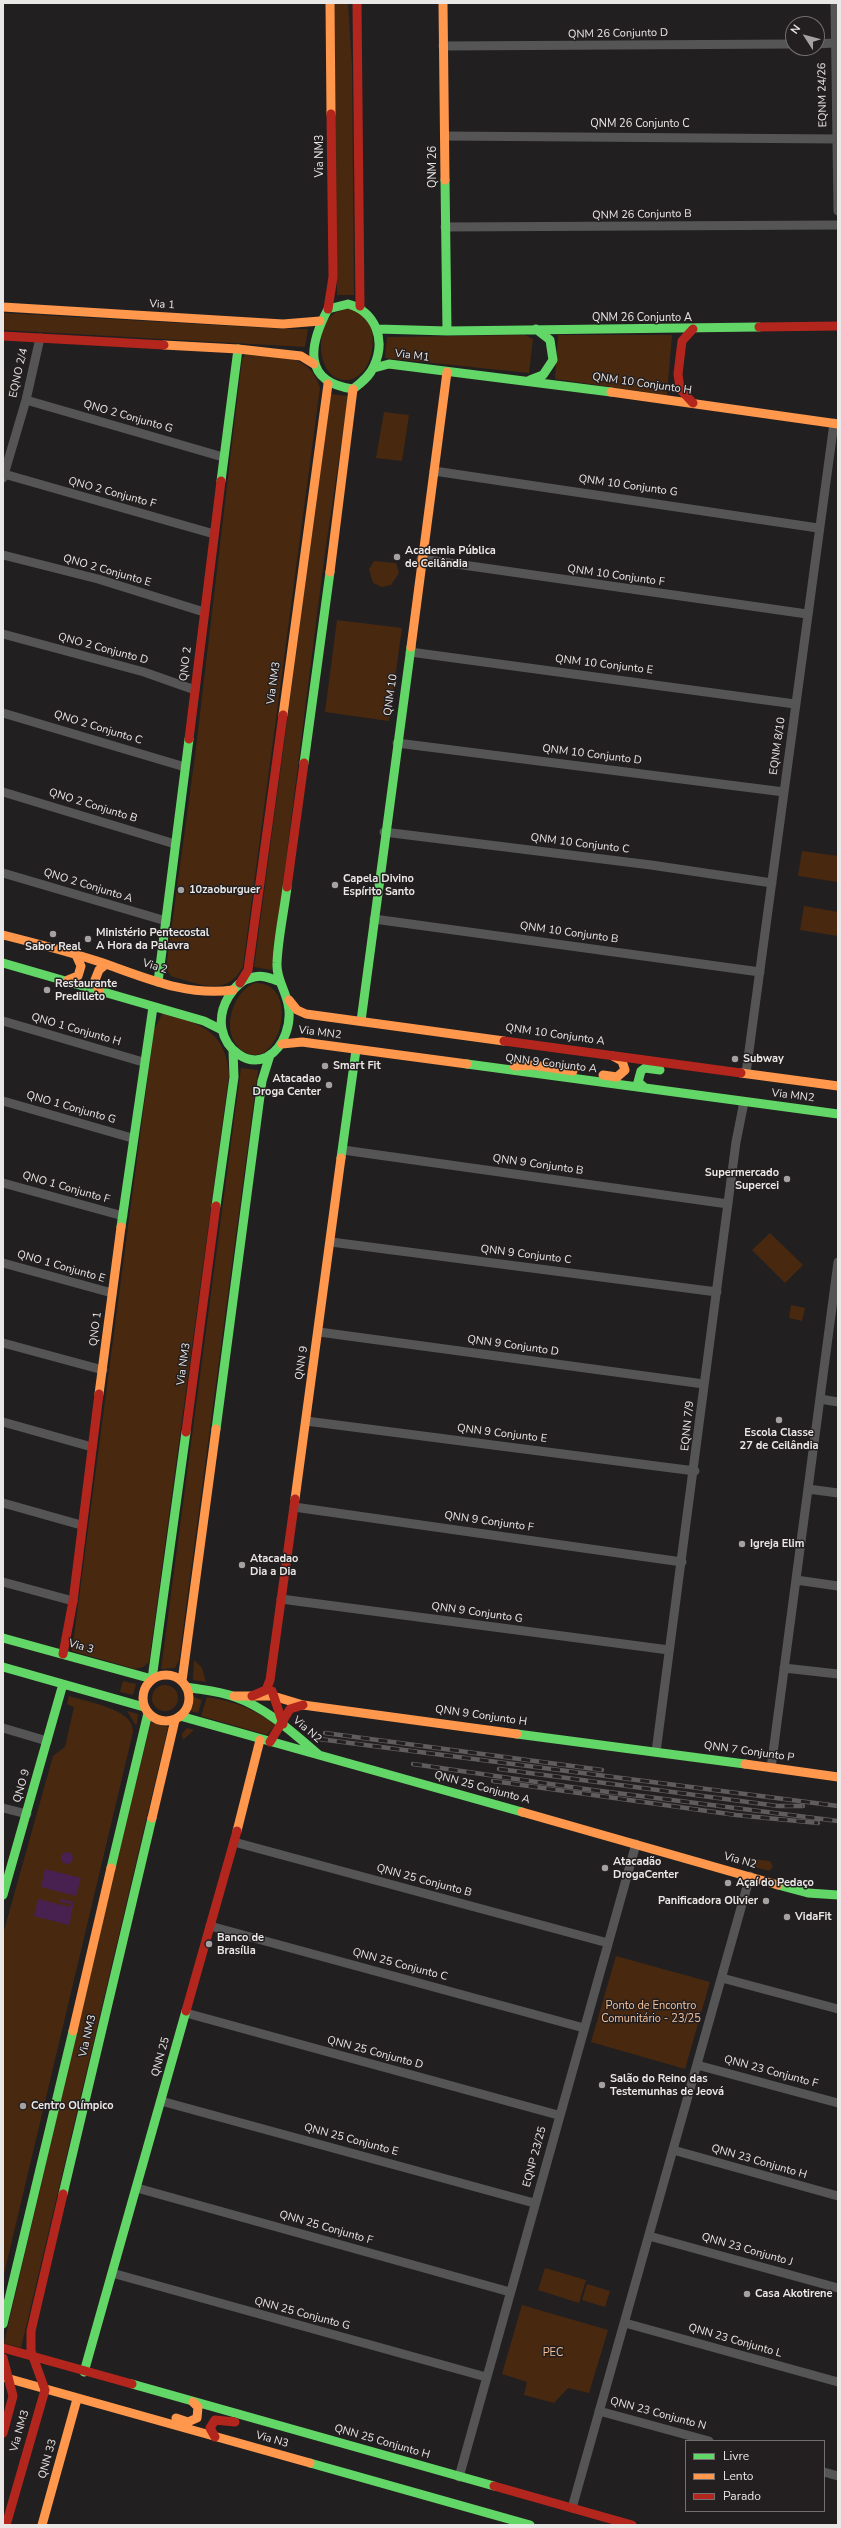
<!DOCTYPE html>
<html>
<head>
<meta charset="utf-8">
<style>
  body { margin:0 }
  #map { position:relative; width:841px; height:2528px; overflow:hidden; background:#221f20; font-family:"Nunito Sans",sans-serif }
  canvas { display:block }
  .frame { position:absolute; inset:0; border:4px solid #eae7e7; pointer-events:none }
  .legend { position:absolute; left:685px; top:2440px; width:140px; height:72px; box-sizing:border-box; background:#231e1f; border:1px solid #736e6f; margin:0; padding:5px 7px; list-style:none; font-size:12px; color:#eae7e7 }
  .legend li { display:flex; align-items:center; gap:8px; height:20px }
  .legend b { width:20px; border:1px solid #736e6f }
  .north { position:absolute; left:785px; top:16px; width:40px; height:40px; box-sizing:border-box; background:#231e1f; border:1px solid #736e6f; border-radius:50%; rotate:306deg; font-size:11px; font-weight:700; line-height:16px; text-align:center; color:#eae7e7 }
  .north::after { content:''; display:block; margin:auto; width:14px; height:18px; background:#a4a1a1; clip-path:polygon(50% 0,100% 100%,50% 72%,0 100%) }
</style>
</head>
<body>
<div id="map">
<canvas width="841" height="2528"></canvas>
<div class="frame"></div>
<ul class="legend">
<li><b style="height:5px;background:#63d668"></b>Livre</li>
<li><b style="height:5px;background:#ff974d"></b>Lento</li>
<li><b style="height:5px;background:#b3261e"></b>Parado</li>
</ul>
<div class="north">N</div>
</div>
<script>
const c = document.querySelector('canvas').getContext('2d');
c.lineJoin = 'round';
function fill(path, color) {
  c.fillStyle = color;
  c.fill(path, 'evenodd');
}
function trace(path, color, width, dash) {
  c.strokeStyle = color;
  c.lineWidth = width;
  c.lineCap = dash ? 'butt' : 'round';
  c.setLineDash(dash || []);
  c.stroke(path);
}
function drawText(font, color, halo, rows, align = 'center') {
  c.font = font + ' "Nunito Sans",sans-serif';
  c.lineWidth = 3;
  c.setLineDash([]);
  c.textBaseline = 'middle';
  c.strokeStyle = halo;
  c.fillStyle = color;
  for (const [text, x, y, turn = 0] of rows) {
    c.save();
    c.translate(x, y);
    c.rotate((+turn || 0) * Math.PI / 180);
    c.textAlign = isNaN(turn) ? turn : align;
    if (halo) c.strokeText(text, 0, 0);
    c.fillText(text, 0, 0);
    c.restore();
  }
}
fill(new Path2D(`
  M333,3H348L352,67L354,295H337Z
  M346,308C350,309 357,310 361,312C382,327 374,382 344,380C317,378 315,330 332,315C336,312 342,310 346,308Z
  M3,313L285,329H308L305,347L3,330Z
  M525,335L533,339L529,373L385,358L387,337Z
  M558,335H672L667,395L555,379Z
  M245,355C277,357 310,352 320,388L243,966C228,998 198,984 171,976L166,968L195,756L242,359Z
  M331,394L348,396L324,560L272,970L254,967Z
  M384,412L409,415L402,461L376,458Z
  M374,561L396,563L399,573L391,585L382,587L373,583L369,569Z
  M337,620L402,628L389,721L325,712Z
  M802,851L838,856V882L798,876Z
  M804,906L838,912V936L800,930Z
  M255,983C303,982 279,1075 243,1051C219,1035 232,991 255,983Z
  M163,1012C200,1025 225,1029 229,1074L149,1662L143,1667L135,1669L72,1651L154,1030Z
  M241,1068L258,1070L179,1660L175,1668L161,1669Z
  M770,1233L803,1265L785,1283L752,1250Z
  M791,1305L805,1308L802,1321L789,1318Z
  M194,1660L202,1668L206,1682L193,1680Z
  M123,1681L136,1684L133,1695L120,1692Z
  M152 1698a13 13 0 1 1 26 0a13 13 0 1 1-26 0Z
  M69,1696C87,1702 135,1709 133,1732L3,2278V1934L53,1756L65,1747L74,1707L67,1704Z
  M194,1697L202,1700L198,1713L190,1711Z
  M207,1697C233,1701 255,1709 275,1725L267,1735L201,1716Z
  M127,1711L138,1714L137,1724H135Z
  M151,1722L168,1727L21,2348L4,2343L114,1872Z
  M187,1728L194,1730L183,1740L182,1734Z
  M751,1859L770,1861L773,1867L769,1871L748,1865Z
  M616,1956L710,1982L685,2069L591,2042Z
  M545,2268L586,2280L579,2303L538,2290Z
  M587,2284L610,2291L605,2307L582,2300Z
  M522,2305L608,2330L589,2393L568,2388L554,2403L524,2395L527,2382L502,2374Z`), '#482910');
fill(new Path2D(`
  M61 1858a6 6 0 1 1 12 0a6 6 0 1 1-12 0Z
  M45,1869L81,1878L76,1896L41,1887Z
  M38,1899L70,1907L71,1904L60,1902L61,1899L74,1902L69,1925L34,1916Z`), '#492150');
trace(new Path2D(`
  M835,3L838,211
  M817,44L834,43
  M443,46L793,44
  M445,136L838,139
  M445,227L838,225
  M26,400L223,457
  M434,471L818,528
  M4,474L214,534
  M3,478L26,400L40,338
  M3,555L98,579L204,612
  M421,559L807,614
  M3,634L144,672L195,690
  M410,652L795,704
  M3,713L185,767
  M397,743L784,792
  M3,792L175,844
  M384,832L651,865L772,883
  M3,873L166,921
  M374,919L760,972
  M3,1021L143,1062
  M746,1073L834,423
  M3,1101L132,1138
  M343,1150L728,1204
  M3,1183L123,1216
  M331,1242L717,1292
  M3,1263L112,1293
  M319,1332L704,1384
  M3,1343L103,1370
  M820,1399L838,1402
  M306,1421L695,1471
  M3,1422L92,1447
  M808,1489L838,1493
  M3,1503L81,1525
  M294,1507L682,1562
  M796,1580L838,1586
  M3,1582L73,1601
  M281,1599L669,1650
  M784,1668L838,1674
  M3,1728L47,1741
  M656,1752L736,1142L744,1102
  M771,1768L838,1262
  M3,1808L27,1814
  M234,1842L608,1943
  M210,1926L584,2028
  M722,1978L838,2009
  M186,2013L558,2115
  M697,2065L838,2103
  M161,2101L534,2203
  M673,2150L838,2196
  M137,2188L510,2292
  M649,2236L838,2288
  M112,2273L486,2377
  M625,2323L838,2382
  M599,2411L709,2441
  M824,2472L838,2476
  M459,2477L636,1844
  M572,2508L750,1876`), '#565556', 9);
trace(new Path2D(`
  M445,180L447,331
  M348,304C376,312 386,340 374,366C370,376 361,383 353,389C302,382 309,345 328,309Z
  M378,329L447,331L759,327
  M374,368L389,364L611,392
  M530,380L543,375L553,360L550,340L536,329
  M221,481L238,349
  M304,763L330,572
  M3,963L204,1021L222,1030
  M278,981C270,978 263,975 254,977C233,981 218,1008 222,1029C226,1049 247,1067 267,1057C285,1047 292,1022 288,1004C285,989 276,978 277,963C278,938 284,912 287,887
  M158,982L189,739
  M361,1021L411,647
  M467,1064L838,1114
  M645,1088L638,1082L641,1071L645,1068L660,1070
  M341,1158L356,1050
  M216,1206L234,1077L233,1051
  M121,1227L153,1007
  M216,1429L262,1081L270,1055
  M3,1638L152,1679L186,1432
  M3,1667L144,1707
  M186,1687C202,1690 219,1691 235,1697C267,1708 293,1733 319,1755
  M180,1716L522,1812
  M517,1734L745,1764
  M111,1868L148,1713
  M778,1885L808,1893L838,1895
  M3,1895L63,1684
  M63,2194L152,1818
  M3,2324L73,2031
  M84,2372L186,2011
  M132,2384L494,2486
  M310,2463L530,2525`), '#63d668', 9);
trace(new Path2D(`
  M330,3L331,114
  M443,3L445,180
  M3,307L283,324L320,321
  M164,345L238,349L301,356L314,364
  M611,392L838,424
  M330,572L353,389
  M411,647L447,372
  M283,715L328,384
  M3,935C35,943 66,951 97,961C142,976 185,997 233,990
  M68,980L78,976L81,966L76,955
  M99,990L95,980L99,970L106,964
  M289,1000L297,1010L306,1014L504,1041
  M282,1044L302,1042L467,1064
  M514,1066L532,1065L573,1071
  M741,1073L838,1086
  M603,1075L617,1077L625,1070L622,1061L613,1056
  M99,1394L121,1227
  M295,1499L341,1158
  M143 1698a23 23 0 1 1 46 0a23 23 0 1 1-46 0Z
  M182,1681L216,1429
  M234,1696H273L303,1705L517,1734
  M745,1764L838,1777
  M522,1812L778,1885
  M152,1818L175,1720
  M237,1831L260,1740
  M73,2031L111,1868
  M3,2377L310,2463
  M176,2418L188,2422L197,2418L198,2407L193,2402
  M42,2525L77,2399`), '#ff974d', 9);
trace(new Path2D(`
  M357,3L360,306
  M328,309L333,277L331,114
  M759,327L838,326
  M693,329L682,341L678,374L680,389L693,403
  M3,336L164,345
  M189,739L221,481
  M287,887L304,763
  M240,983L248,970L283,715
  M504,1041L741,1073
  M186,1432L216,1206
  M63,1654L73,1601L99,1394
  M272,1691L283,1724
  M252,1696L266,1690L270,1680L295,1499
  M270,1742L290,1709L303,1705
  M186,2011L237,1831
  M3,2348L132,2384
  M3,2358L13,2396L3,2433
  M45,2390L31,2351V2331L63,2194
  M215,2437L210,2428L215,2420L235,2422
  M494,2486L632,2525
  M6,2525L45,2390`), '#b3261e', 9);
const rail = new Path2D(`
  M325,1733L602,1770
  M319,1739L838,1806
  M413,1764L585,1789L838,1821
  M499,1769L778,1806H803
  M493,1781L736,1815L818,1823`);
trace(rail, '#5e5c5c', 4.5);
trace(rail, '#231e1f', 3, [9]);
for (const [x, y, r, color] of [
  [397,557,4,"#a4a1a1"],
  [335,885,4,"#a4a1a1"],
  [181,890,4,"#a4a1a1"],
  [53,934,4,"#a4a1a1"],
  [88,939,4,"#a4a1a1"],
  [47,990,4,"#a4a1a1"],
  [735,1059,4,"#a4a1a1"],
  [325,1066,4,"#a4a1a1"],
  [329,1085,4,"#a4a1a1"],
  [787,1179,4,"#a4a1a1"],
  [779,1420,4,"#a4a1a1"],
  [742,1544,4,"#a4a1a1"],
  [242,1565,4,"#a4a1a1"],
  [605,1868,4,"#a4a1a1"],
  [728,1883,4,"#a4a1a1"],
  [766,1901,4,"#a4a1a1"],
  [787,1917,4,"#a4a1a1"],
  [209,1944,4,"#a4a1a1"],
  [602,2085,4,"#a4a1a1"],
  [23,2106,4,"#a4a1a1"],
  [747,2294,4,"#a4a1a1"]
]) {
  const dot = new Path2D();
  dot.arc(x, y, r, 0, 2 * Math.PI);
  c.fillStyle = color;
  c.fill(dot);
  trace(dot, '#231e1f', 1.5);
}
drawText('11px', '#eae7e7', '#231e1f', [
  ["QNM 26 Conjunto D",618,34,-1],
  ["EQNM 24/26",823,95,-91],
  ["QNM 26 Conjunto C",640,124],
  ["Via NM3",320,156,-90],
  ["QNM 26",433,167,-90],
  ["QNM 26 Conjunto B",642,215,-1],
  ["Via 1",162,305,3],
  ["QNM 26 Conjunto A",642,318],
  ["Via M1",412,356,7],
  ["EQNO 2/4",19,373,-77],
  ["QNM 10 Conjunto H",642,384,8],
  ["QNO 2 Conjunto G",128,417,16],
  ["QNM 10 Conjunto G",628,486,8],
  ["QNO 2 Conjunto F",112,493,15],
  ["QNO 2 Conjunto E",107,571,16],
  ["QNM 10 Conjunto F",616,576,8],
  ["QNO 2 Conjunto D",103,649,15],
  ["QNO 2",186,664,-83],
  ["QNM 10 Conjunto E",604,665,7],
  ["Via NM3",274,683,-82],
  ["QNM 10",391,695,-82],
  ["QNO 2 Conjunto C",98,728,17],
  ["EQNM 8/10",778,746,-82],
  ["QNM 10 Conjunto D",592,755,7],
  ["QNO 2 Conjunto B",93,806,17],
  ["QNM 10 Conjunto C",580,844,7],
  ["QNO 2 Conjunto A",88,886,17],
  ["QNM 10 Conjunto B",569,933,8],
  ["Via 2",155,967,17],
  ["QNO 1 Conjunto H",76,1030,16],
  ["Via MN2",320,1033,7],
  ["QNM 10 Conjunto A",555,1035,8],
  ["QNN 9 Conjunto A",551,1064,7],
  ["Via MN2",793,1096,7],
  ["QNO 1 Conjunto G",71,1108,16],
  ["QNN 9 Conjunto B",538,1165,8],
  ["QNO 1 Conjunto F",66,1188,16],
  ["QNN 9 Conjunto C",526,1255,7],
  ["QNO 1 Conjunto E",61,1267,16],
  ["QNO 1",96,1329,-83],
  ["QNN 9 Conjunto D",513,1346,8],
  ["QNN 9",302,1363,-81],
  ["Via NM3",184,1364,-82],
  ["EQNN 7/9",688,1426,-84],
  ["QNN 9 Conjunto E",502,1434,7],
  ["QNN 9 Conjunto F",489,1522,8],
  ["QNN 9 Conjunto G",477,1613,8],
  ["Via 3",81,1647,16],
  ["QNN 9 Conjunto H",481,1716,8],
  ["Via N2",307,1730,41],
  ["QNN 7 Conjunto P",749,1752,8],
  ["QNO 9",22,1786,-74],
  ["QNN 25 Conjunto A",482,1788,15],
  ["Via N2",740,1861,16],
  ["QNN 25 Conjunto B",424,1881,15],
  ["QNN 25 Conjunto C",400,1965,15],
  ["Via NM3",88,2036,-77],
  ["QNN 25 Conjunto D",375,2053,15],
  ["QNN 25",161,2057,-74],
  ["QNN 23 Conjunto F",771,2072,15],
  ["QNN 25 Conjunto E",351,2140,15],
  ["EQNP 23/25",535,2157,-75],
  ["QNN 23 Conjunto H",759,2162,16],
  ["QNN 25 Conjunto F",326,2228,16],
  ["QNN 23 Conjunto J",747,2250,16],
  ["QNN 25 Conjunto G",302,2314,15],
  ["QNN 23 Conjunto L",735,2341,16],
  ["QNN 23 Conjunto N",658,2414,15],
  ["Via NM3",20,2431,-74],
  ["Via N3",272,2440,16],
  ["QNN 25 Conjunto H",382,2442,16],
  ["QNN 33",48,2459,-74]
]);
drawText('bold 11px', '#eae7e7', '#231e1f', [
  ["Academia Pública",405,551],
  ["de Ceilândia",405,564],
  ["Capela Divino",343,879],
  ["Espírito Santo",343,892],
  ["10zaoburguer",189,890],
  ["Ministério Pentecostal",96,933],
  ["A Hora da Palavra",96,946],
  ["Sabor Real",53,947,"center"],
  ["Restaurante",55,984],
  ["Predilleto",55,997],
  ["Subway",743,1059],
  ["Smart Fit",333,1066],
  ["Atacadao",321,1079,"right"],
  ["Droga Center",321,1092,"right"],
  ["Supermercado",779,1173,"right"],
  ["Supercei",779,1186,"right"],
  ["Escola Classe",779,1433,"center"],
  ["27 de Ceilândia",779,1446,"center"],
  ["Igreja Elim",750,1544],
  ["Atacadao",250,1559],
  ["Dia a Dia",250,1572],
  ["Atacadão",613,1862],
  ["DrogaCenter",613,1875],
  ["Açaí do Pedaço",736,1883],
  ["Panificadora Olivier",758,1901,"right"],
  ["VidaFit",795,1917],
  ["Banco de",217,1938],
  ["Brasília",217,1951],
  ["Salão do Reino das",610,2079],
  ["Testemunhas de Jeová",610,2092],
  ["Centro Olímpico",31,2106],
  ["Casa Akotirene",755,2294]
], 'left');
drawText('11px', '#f6c29c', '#231e1f', [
  ["Ponto de Encontro",651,2006],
  ["Comunitário - 23/25",651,2019],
  ["PEC",553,2353]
]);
</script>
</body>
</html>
